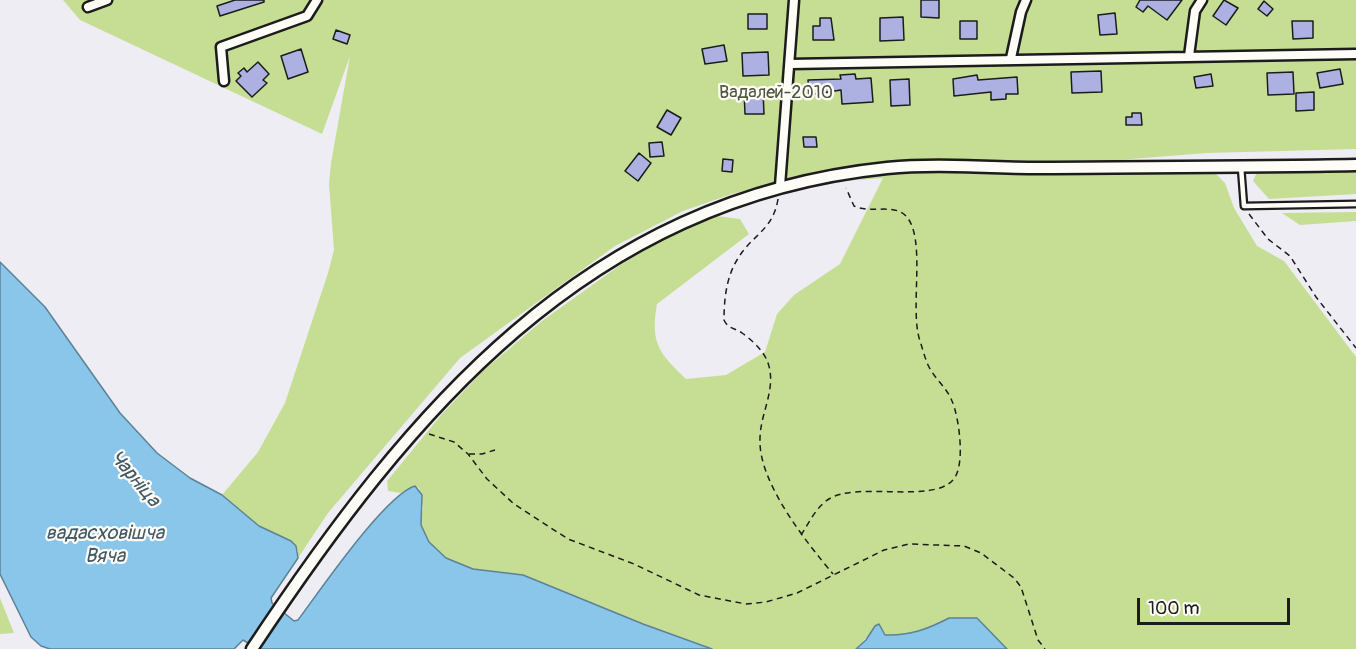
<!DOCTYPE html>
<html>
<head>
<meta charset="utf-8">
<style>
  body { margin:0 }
  #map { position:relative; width:1356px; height:649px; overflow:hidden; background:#ededf3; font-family:Pangolin,sans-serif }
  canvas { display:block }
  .scale { position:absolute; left:1137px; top:598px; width:153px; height:27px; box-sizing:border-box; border:3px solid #1c1c1c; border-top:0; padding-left:8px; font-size:18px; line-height:21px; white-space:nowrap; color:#1c1c1c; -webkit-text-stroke:4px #fdfcf7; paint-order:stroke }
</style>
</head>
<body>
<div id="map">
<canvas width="1356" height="649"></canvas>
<div class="scale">100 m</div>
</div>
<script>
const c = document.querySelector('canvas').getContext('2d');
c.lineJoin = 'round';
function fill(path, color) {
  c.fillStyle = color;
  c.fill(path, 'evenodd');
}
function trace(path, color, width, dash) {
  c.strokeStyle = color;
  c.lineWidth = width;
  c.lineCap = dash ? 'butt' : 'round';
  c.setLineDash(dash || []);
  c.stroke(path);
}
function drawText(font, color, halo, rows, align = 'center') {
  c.font = font + ' Pangolin,sans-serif';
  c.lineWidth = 4.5;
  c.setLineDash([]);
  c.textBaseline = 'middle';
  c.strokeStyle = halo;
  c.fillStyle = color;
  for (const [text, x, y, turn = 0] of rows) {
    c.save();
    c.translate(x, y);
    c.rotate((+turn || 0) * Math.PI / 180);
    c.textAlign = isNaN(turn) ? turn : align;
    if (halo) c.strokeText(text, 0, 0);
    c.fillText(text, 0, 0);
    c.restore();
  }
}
fill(new Path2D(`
  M63,0H1356V149L1207,153L952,173L1216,174L1225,183L1234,208L1257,246L1284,261L1356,357V649H1007L977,618H949L929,628L903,635H885L879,624L856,649H712L643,624L523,575L473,569L446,558L429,542L420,525L423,508L419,488L414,486L401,493L388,491L387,481L442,414L484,370L542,321L623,263L678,231L716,216L740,219L749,234L657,304C650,343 659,353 686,379L726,375L765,352L777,314L794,295L840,264L883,178L757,188L732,194L683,211L615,246L460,358L328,513L298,558V551L291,541L259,526L222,495L258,452L285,403L328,273L334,250L329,184L331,163L350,56L322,134L80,20Z
  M1356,170V194L1269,199L1253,181L1257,172Z
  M1356,212V221L1300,225L1282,213Z
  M0,598L14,633L0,634Z`), '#c6de94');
const water = new Path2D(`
  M0,262L45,307L120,413L157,453L190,478L222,495L259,526L291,541L296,546L298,558L271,598L272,603L294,621L298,620C319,592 385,495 415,486L422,495L421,525L429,542L446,558L473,569L523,575L643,624L712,649H258L243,640L234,649H50L41,646L31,637L0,574Z
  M949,618H977L1007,649H856L866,640L875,626L879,624L885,635C909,636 928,629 949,618Z`);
fill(water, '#89c6e9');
trace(water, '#5d8297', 1.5);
const building = new Path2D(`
  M235,0H264V2L220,16L217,6Z
  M921,0H939V18L921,17Z
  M1140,0H1182L1167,20L1148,6L1143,12L1136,7Z
  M1224,0L1238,8L1226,25L1213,16Z
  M1264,1L1273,9L1267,16L1258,9Z
  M1115,13L1117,34L1100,35L1098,15Z
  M748,14H767V29H748Z
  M903,17L904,40L880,41V18Z
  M820,18H831L834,40H813V26H820Z
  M960,21H977V39H960Z
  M1292,21H1313V38L1293,39Z
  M336,30L350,35L347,44L333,39Z
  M724,45L727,61L705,64L702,49Z
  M301,49L308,72L288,79L281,56Z
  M768,52L769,75L743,76L742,53Z
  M258,62L269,74L263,80L267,83L252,97L236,81L241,76L238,73L244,68L247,72Z
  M1340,69L1343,84L1320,88L1317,73Z
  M1101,71L1102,92L1072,93L1071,72Z
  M1293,72L1294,94L1268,95L1267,73Z
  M855,74L856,79L871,78L873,102L842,104L841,90L809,95L808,80L841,79L840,75Z
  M1211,74L1213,86L1196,88L1194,77Z
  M977,75L978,80L1017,77L1018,94H1006V99L991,100V92L954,96L953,79Z
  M909,79L910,105L891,106L890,80Z
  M744,91H763L764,114H745Z
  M1314,92V110L1296,111V93Z
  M667,110L681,118L671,135L657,127Z
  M1132,113H1141L1142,125H1126V117H1132Z
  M803,137H816L817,147H804Z
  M662,142L664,156L650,157L649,143Z
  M639,153L651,163L638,181L625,171Z
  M723,159L733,160L732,172L722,171Z`);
fill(building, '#adb1e2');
trace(building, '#1c1c1c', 1.5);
const service = new Path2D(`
  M1241,167L1244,206L1356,204`);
const minor = new Path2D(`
  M88,7L107,0
  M1189,56L1195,11L1202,0
  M1011,58L1021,12L1026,0
  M790,64L1356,54
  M224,81L221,47L307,16L317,0
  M780,186L794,0`);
const tertiary = new Path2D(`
  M252,649C409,412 586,199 887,168C938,163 992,168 1043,168C1148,167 1252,167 1356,165`);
trace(service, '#1c1c1c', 9);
trace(minor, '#1c1c1c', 13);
trace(tertiary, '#1c1c1c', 15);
trace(new Path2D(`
  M778,199C773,231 751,235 737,260C726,278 724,301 724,320C728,329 735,328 742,333C752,340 764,351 768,363C777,389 760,413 760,439C758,482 807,543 833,574
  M1249,214L1268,239L1290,256L1316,297L1356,348
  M429,434L454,442L468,454L487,479L514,504L568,539L634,564L699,595L746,604L766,602L797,593L884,550L909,544L964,546L981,553L1014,578L1021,587L1038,640L1045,649
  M469,454H482L495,450
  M801,535C809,523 816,507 829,499C857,481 931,504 953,480C966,466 959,417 952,401C947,388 935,379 929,367C925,359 923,350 920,341C909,309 927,239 906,216C894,203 870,214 854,206L846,188`), '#1c1c1c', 1.5, [6, 4.5]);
trace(service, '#fdfcf7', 4.5);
trace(minor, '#fdfcf7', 8);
trace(tertiary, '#fdfcf7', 10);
drawText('18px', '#4f5640', '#fdfcf7', [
  ["Вадалей-2010",776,93]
]);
drawText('italic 20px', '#425864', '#fdfcf7', [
  ["Чарніца",134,479,50],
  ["вадасховішча",105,534],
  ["Вяча",105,557]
]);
</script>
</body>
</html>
